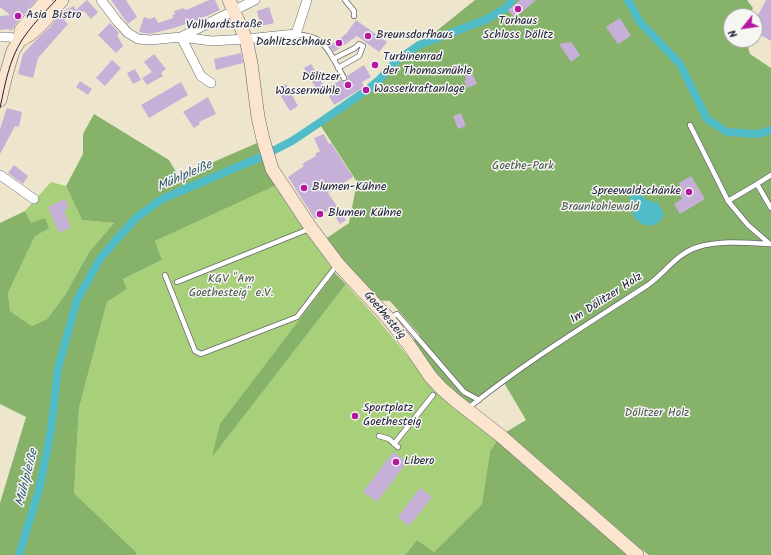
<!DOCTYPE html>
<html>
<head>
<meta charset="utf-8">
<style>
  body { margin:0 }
  #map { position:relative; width:771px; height:555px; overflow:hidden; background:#ede6cc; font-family:Kalam,sans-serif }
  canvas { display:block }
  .north { position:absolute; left:723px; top:8px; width:40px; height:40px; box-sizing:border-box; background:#f6f6f2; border:1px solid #a1a1a9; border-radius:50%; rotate:240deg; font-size:11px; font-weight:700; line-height:16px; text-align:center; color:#22223b }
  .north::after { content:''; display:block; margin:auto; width:14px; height:18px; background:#b5179e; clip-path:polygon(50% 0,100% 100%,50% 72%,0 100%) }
</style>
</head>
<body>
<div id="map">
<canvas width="771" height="555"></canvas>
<div class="north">N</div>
</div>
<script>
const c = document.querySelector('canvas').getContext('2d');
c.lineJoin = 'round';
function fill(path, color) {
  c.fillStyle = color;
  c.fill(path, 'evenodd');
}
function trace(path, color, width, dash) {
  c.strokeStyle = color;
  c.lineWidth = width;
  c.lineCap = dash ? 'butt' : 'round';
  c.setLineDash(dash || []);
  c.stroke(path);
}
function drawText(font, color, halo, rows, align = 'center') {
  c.font = font + ' Kalam,sans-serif';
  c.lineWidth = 3;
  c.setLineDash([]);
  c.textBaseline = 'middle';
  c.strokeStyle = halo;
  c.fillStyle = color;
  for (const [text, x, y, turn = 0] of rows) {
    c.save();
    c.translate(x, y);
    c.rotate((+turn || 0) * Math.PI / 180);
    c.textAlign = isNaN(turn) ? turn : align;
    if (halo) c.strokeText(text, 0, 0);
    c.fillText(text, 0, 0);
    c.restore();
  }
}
fill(new Path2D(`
  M51,182L66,186L82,220L114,223L89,252L65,295L47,319L32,326L10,311L8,293L35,236L31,223L25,211Z
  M277,185L335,273L221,424L213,455L346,284L380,322L426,379L498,439L490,451L482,504L434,552L417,540L405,555H135L137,553L74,493L79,408L107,302L127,289L123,279L162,260L155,241Z`), '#a8cf7a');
fill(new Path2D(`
  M475,0H747L753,8L749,16H731V40H746L750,54L771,68V555H649L638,547L506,432L526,420L503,381L467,410L408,344L420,335L390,301L371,300L321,242L349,223L357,182L319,123L367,90L380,79L396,61L419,45Z
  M94,114L169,160L179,177L257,143L261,157L277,185L155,241L162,260L123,279L127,289L107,302L79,408L74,493L137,553L135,555H0V503L26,417L0,404V223L25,211L31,223L45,218L49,228L35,236L8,293L10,311L32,326L47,319L65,295L89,252L114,223L82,220L66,186L83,154V134Z
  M335,273L346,284L212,457L220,424Z
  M498,439L627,555H405L417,540L434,552L482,504L490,451Z`), '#86b26a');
fill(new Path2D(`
  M634,192L641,194C645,200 650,202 657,202L664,214C655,238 624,221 631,195Z`), '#4fbcc8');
trace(new Path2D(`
  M628,0L640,22L680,64L707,119L727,132L758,134L771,130
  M19,555L39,490L51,430L58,368L77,300L100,259L115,241L137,217L162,199L261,157L292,141L319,123L367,90L380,79L396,61L419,45L485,20L506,8L512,0`), '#4fbcc8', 8);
fill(new Path2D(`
  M0,0H36L15,25L13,29L10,31L9,29L0,30V16L10,15L0,7Z
  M87,0L98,12L91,19L84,11L64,20L68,24L38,58L33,78L18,74L23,54L36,40L49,28L63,11L74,6L76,10Z
  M111,0H126L137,17L128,24Z
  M209,0H215L220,10L198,20L174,28L150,34L139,32L144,17L150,19L155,17L158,23L173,18L172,15L175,14L174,11L184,8L185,10L191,8Z
  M520,0H536L515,18L508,10Z
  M766,0H771V41L755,32V21Z
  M269,7L274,23L261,26L257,11Z
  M620,18L631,36L618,44L606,27Z
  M356,20L387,42L379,52L357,36L334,52L329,46L346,34Z
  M110,23L119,33L117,35L123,46L116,53L98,35Z
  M571,42L580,55L571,62L559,44Z
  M241,53L243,63L216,70L214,59Z
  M154,54L166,69L161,73L163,76L147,85L142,78L152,72L144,62Z
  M112,60L121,68L105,86L96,78Z
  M311,64L325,88L318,92L304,68Z
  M364,65L371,77L362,82L364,87L334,105L325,89L341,80L344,82L346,81L348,78L347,76Z
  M135,69L141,80L133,84L127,73Z
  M472,73L477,84L467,88L464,81L466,80L465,76Z
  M80,81L92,89L88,95L76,87Z
  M181,82L188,95L149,118L141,105Z
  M286,84L298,106L290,111L277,90Z
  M208,97L216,114L199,122L200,124L194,128L183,112Z
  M7,108L22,112L19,127L15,126L0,154V129Z
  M461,113L466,126L458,129L453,116Z
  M324,134L329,144L331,143L353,177L328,193L346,220L340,224L330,209L315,219L288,177L304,166L302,164L316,156L315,154L320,151L314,138Z
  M14,165L28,176L23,184L8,173Z
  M691,176L705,199L680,214L674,204L682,199L676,188L680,185L679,183Z
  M65,199L69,208L64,211L71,227L59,233L48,207Z
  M393,452L407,462L377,502L363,492Z
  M420,488L432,497L409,526L398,517Z`), '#c7b0d8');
const lane = new Path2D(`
  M345,0L354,11V16
  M296,34C303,35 312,36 318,40C328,45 338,68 344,78
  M333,59L355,48L359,44L363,46L359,56L338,68
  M690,125L728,201L748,225L770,244
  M771,175L757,184L771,208
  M728,201L757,184
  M165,275L195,351L201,354L297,317L337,265
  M177,282L309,229
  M389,318L397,314L464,392L479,400
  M467,409C524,363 586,325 648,285C665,273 677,253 698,247C721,240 748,243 771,244
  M379,436L389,439L398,447
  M394,444L433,395`);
const street = new Path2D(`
  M101,0L117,21L128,33L138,39L150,40L181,37L255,0
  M0,37H9L20,40
  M181,37L212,41L246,39L296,34L307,0
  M181,37L201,76L211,83
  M0,175L34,199`);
const secondary = new Path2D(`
  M229,0L246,39L251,63L258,117L263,139L272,169L311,228L338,264L388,318L411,348L430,376L441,388L456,401L501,436L637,555
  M20,40C37,33 50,14 62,0
  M0,100L6,75L13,51L20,40L21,30L46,0`);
trace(lane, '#69676e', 6);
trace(street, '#69676e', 10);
trace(secondary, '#69676e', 14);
trace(lane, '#fff', 4.5);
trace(street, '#fff', 9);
trace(secondary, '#fbe5cf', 13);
trace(new Path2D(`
  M0,108C5,85 9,60 22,40C31,26 44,13 56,0`), '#22223b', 1);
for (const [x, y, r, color] of [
  [518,9,4,"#b5179e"],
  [18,16,4,"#b5179e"],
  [368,36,4,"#b5179e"],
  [339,43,4,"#b5179e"],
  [375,65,4,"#b5179e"],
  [348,85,4,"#b5179e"],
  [366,90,4,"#b5179e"],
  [304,188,4,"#b5179e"],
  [689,192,4,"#b5179e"],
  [320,214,4,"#b5179e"],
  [355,416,4,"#b5179e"],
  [396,462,4,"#b5179e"]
]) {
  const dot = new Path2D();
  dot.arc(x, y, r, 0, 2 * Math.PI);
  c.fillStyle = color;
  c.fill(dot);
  trace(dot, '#f6f6f2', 1.5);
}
drawText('12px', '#22223b', '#f6f6f2', [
  ["Asia Bistro",26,16],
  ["Torhaus",518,22,"center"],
  ["Schloss Dölitz",518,36,"center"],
  ["Breunsdorfhaus",376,36],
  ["Dahlitzschhaus",331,43,"right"],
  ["Turbinenrad",383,58],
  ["der Thomasmühle",383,72],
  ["Dölitzer",340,78,"right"],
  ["Wassermühle",340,92,"right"],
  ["Wasserkraftanlage",374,90],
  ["Blumen-Kühne",312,188],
  ["Spreewaldschänke",681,192,"right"],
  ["Blumen Kühne",328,214],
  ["Sportplatz",363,409],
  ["Goethesteig",363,423],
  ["Libero",404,462]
], 'left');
drawText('12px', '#22223b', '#f6f6f2', [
  ["Vollhardtstraße",224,26,-1],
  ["Im Dölitzer Holz",607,299,-33],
  ["Goethesteig",384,316,50]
]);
drawText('12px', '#4a564e', '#f6f6f2', [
  ["Goethe-Park",523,167],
  ["Braunkohlewald",600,208],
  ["KGV \"Am",231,280],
  ["Goethesteig\" e.V.",231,294],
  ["Dölitzer Holz",657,414]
]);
drawText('italic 13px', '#32586c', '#f6f6f2', [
  ["Mühlpleiße",185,177,-24],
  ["Mühlpleiße",28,478,-76]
]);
</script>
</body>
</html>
